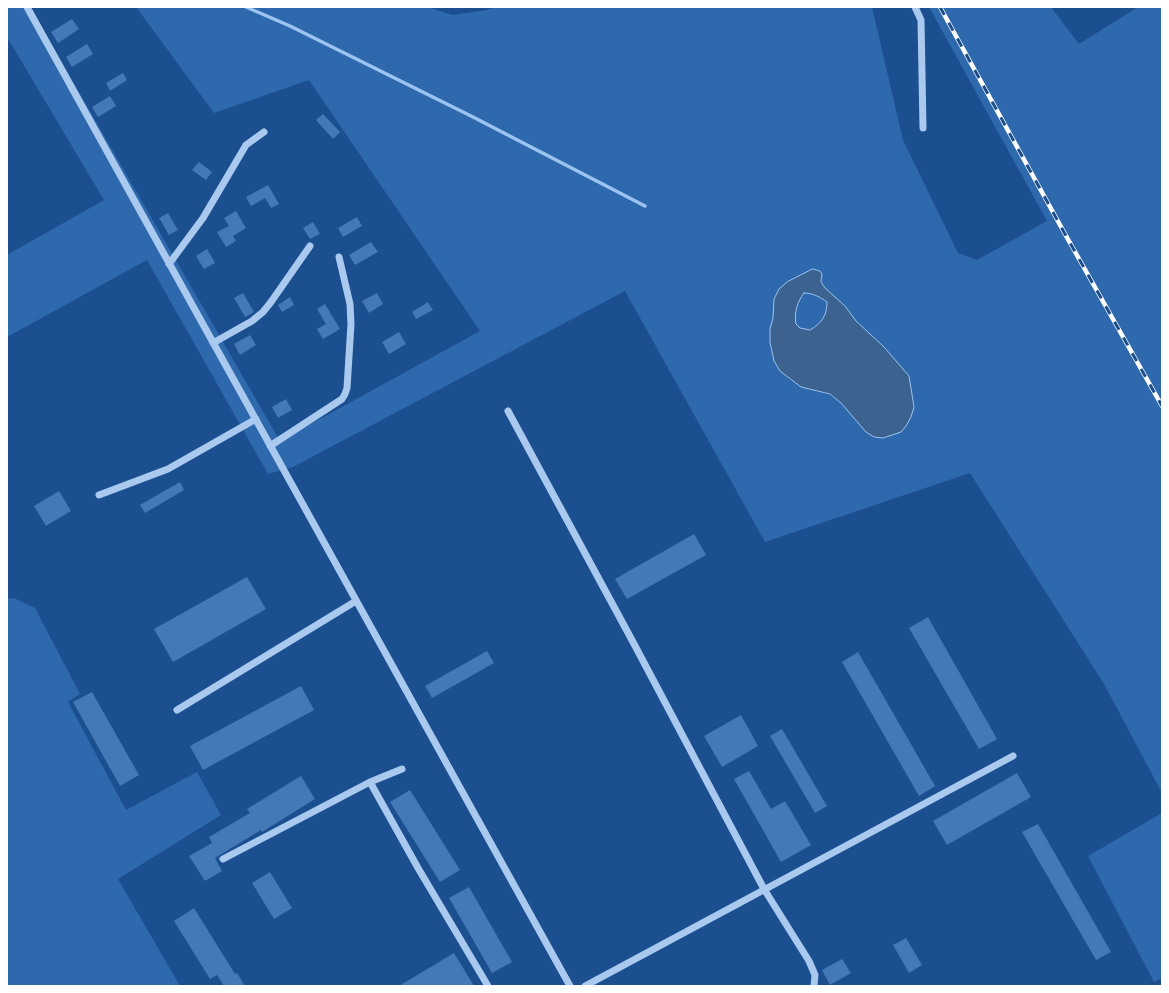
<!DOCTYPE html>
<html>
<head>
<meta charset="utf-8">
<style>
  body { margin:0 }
  #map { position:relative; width:1169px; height:993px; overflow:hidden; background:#1b4f8f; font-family:"Space Grotesk",sans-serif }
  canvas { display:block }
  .frame { position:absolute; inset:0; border:8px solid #fff; pointer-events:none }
</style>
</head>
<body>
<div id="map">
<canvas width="1169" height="993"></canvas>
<div class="frame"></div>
</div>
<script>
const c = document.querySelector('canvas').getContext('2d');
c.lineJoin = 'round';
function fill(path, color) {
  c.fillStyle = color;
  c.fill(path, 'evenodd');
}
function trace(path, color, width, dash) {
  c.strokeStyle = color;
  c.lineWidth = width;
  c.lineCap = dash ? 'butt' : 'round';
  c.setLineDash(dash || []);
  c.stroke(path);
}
fill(new Path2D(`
  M7,7H30L280,441L480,331L309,80L214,113L136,7H428L452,15L487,10L495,7H872L903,140L958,253L977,260L1047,221L929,7H1051L1079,44L1138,7H1162V793L1104,684L970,473L765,542L625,291L293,467L268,474L147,260L7,337V255L104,200L7,37ZM813,269L820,271L822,274L821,282L825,288L845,306L856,321L884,347L909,376L914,407L892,435L883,438L857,422L841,403L830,395L801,387L788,378L780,371L774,361L770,342V329L787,282Z
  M804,293C813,293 819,297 827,302C827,315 822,323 810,330L800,328L796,324C794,313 797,302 804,293Z
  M14,598L35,608L80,694L68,702L126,810L197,772L221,815L118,879L180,986H7V599Z
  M1162,813V978L1154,982L1088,856Z`), '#2e69ad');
const water = new Path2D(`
  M813,269L820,271L822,274L821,282L825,288L845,306L856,321L884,347L909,376L914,407L911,417L906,426L901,432L883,438L874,437L866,432L841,403L830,394L801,387L780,371L774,361L770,342V329L773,318L774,299L779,289L787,282ZM804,293C813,293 820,297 827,302C827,315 822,323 810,330L800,328L796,324C794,313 797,302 804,293Z`);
fill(water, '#3c6290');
trace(water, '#9cc4f0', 1);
trace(new Path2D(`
  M246,7L290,26L473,117L645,206`), '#9cc4f0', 3.5);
fill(new Path2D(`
  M72,19L79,29L58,43L51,32Z
  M87,44L93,54L72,67L66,57Z
  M123,73L127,80L110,91L106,83Z
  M110,96L116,106L98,117L92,107Z
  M323,114L340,132L333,139L316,120Z
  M199,162L212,172L206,180L192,170Z
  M268,185L279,204L271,208L265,198L251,206L246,197Z
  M236,211L246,228L233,236L236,241L226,247L217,232L229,226L224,218Z
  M168,213L178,230L169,235L159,218Z
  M357,217L362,226L343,237L338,228Z
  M313,222L320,234L310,239L303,228Z
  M371,242L378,252L355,265L349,255Z
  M207,249L215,263L204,269L196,256Z
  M243,293L254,312L245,317L234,298Z
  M377,293L383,304L369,313L362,301Z
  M290,297L294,305L282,312L278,305Z
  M428,302L433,310L416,319L412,312Z
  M325,304L340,329L323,339L317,329L326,324L317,309Z
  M399,332L406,344L389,354L382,342Z
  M250,335L256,345L240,355L234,344Z
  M286,399L292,410L278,418L272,407Z
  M180,482L184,490L145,513L140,505Z
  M59,491L71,511L46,526L34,506Z
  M694,534L706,555L627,599L615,579Z
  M247,577L266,609L173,662L154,629Z
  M928,617L997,739L979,749L909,628Z
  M487,651L494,663L432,698L425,686Z
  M858,652L935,786L919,796L842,662Z
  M301,686L314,710L203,770L190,746Z
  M92,692L139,775L120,786L73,702Z
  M741,715L758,746L722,767L704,736Z
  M782,729L827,806L815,813L770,736Z
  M749,771L771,809L785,801L811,845L781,862L734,779Z
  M1017,773L1031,797L947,845L933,821Z
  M301,776L315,799L262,832L261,830L215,858L222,871L205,881L189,856L212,843L209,837L250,813L247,809Z
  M410,790L460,870L440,882L390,802Z
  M1038,824L1111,952L1096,960L1022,832Z
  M270,872L292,908L274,919L252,883Z
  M469,887L512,962L492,973L449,898Z
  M194,908L235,974L237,973L245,986H224L217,975L210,979L174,921Z
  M906,938L922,965L909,973L893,945Z
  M454,953L474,986H399Z
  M842,959L851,973L830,985L822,970Z`), '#4478b7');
trace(new Path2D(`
  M27,7L570,986
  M915,7L921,20L923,128
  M169,264L203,218L246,145L264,132
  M213,343L252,321L263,312L271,302L310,246
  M508,411L633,642L764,889L809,961L815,975L814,986
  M270,446L342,399L345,394L347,388L351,324L350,304L339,257
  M99,495L168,469L256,419
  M177,710L356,601
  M370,782L418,868L488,986
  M223,859L370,782L402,769
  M585,986L1013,756`), '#a9c9ee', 7);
const rail = new Path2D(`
  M940,7L1065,234L1162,406`);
trace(rail, '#fff', 4.5);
trace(rail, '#1b4f8f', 3, [9]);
</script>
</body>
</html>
